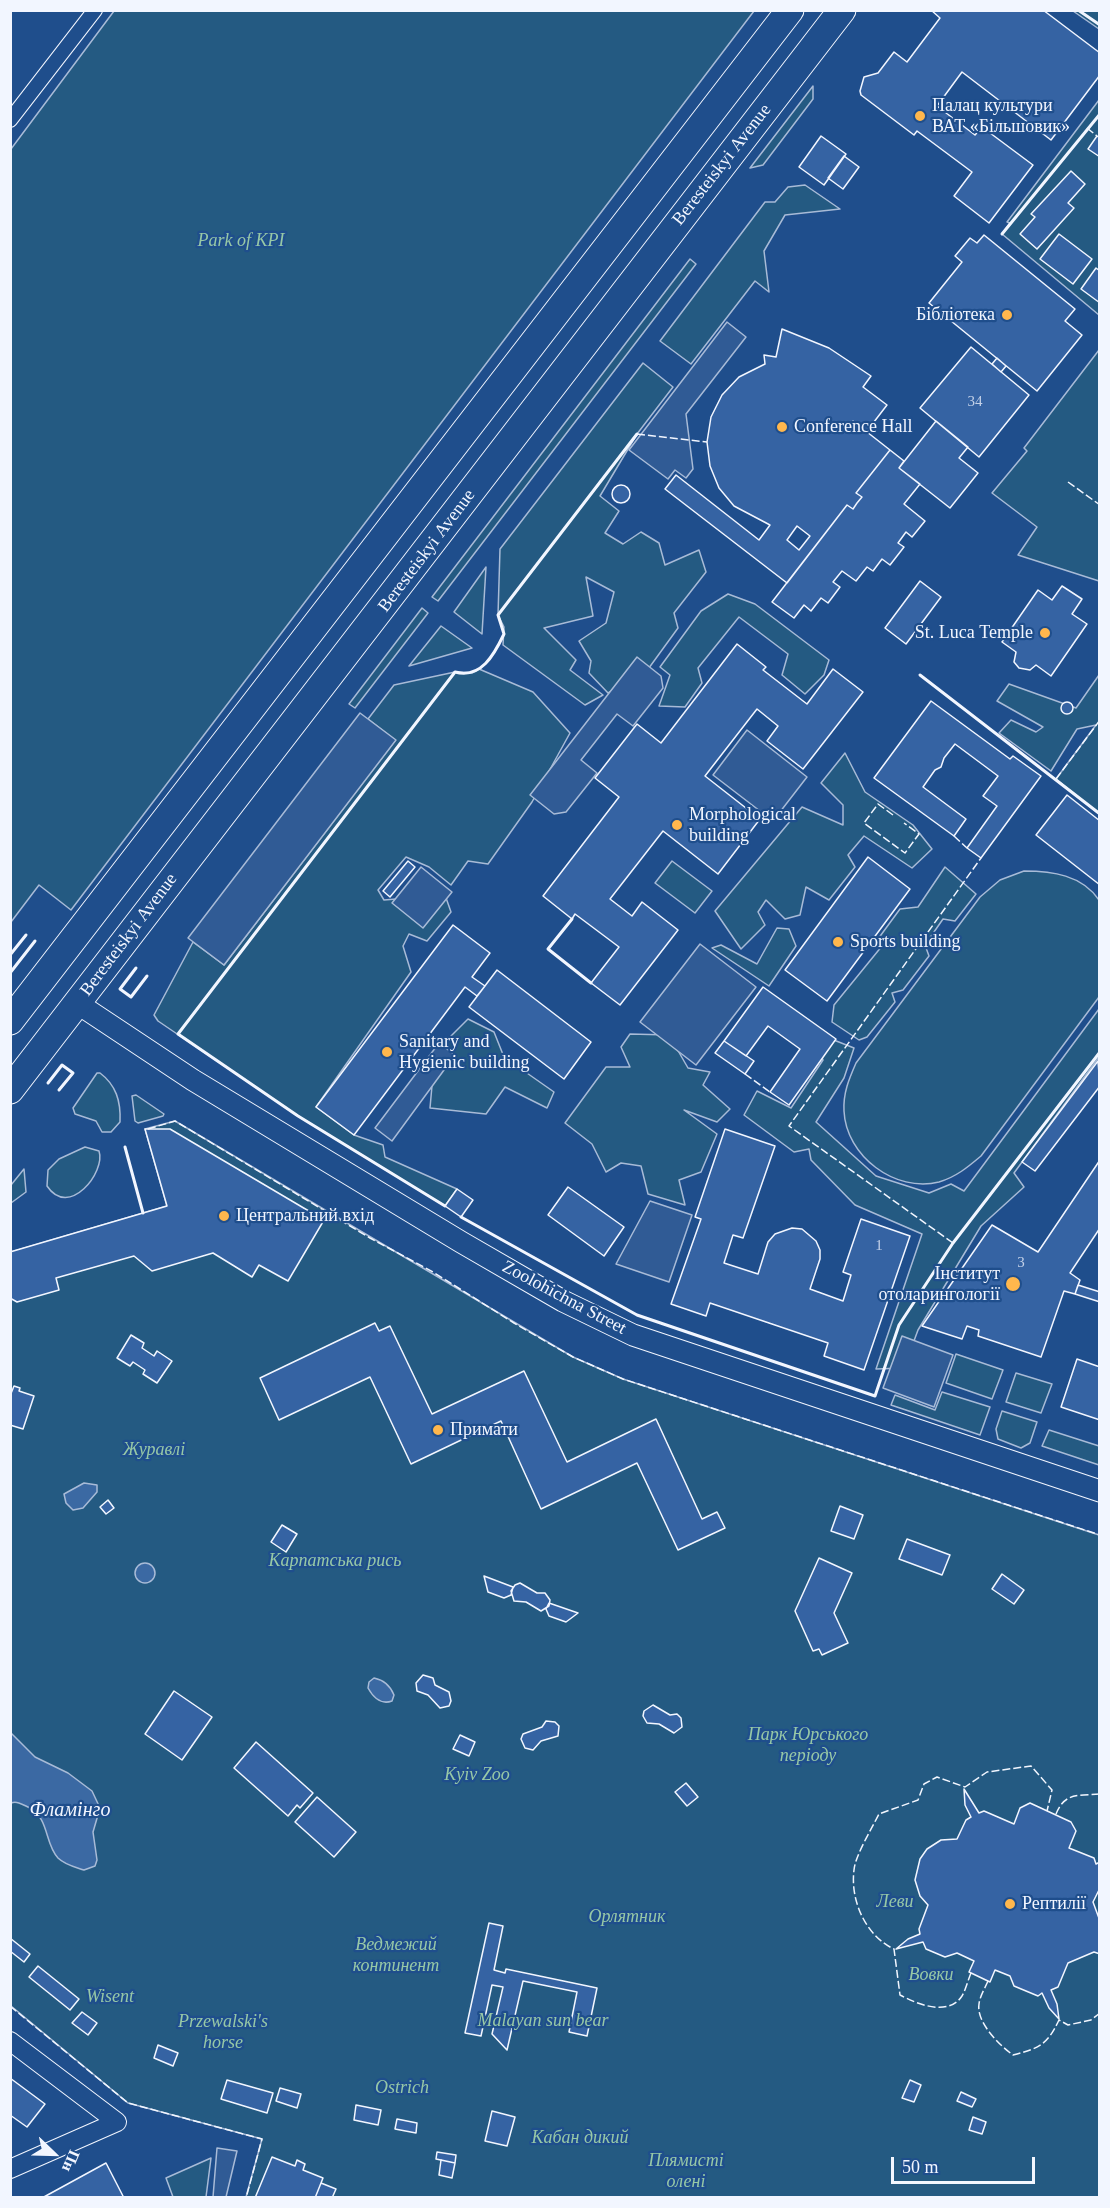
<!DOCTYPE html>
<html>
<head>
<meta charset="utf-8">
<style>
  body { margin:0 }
  #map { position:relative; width:1110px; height:2208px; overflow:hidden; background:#1f4e8c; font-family:"Times New Roman",serif }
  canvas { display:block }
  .frame { position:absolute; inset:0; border:12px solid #f2f6ff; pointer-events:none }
  .north { position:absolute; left:24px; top:2124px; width:60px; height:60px; -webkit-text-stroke:4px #1f4e8c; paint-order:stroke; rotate:113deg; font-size:16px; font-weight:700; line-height:24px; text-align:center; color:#f2f6ff }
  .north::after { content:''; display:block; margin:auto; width:21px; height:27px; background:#f2f6ff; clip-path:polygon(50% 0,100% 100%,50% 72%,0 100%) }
  .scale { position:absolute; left:891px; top:2157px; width:144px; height:27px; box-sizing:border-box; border:3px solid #f2f6ff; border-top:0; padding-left:8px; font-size:18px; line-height:21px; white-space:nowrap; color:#f2f6ff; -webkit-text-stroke:4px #1f4e8c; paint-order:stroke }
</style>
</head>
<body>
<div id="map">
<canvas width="1110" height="2208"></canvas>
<div class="frame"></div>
<div class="north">Пн</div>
<div class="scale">50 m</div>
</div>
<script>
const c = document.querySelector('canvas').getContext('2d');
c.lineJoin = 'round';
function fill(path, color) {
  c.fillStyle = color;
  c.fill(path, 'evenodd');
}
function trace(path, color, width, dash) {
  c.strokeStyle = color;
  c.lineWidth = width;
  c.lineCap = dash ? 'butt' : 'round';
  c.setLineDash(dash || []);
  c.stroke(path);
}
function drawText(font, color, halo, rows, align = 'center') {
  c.font = font + ' "Times New Roman",serif';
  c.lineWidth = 4.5;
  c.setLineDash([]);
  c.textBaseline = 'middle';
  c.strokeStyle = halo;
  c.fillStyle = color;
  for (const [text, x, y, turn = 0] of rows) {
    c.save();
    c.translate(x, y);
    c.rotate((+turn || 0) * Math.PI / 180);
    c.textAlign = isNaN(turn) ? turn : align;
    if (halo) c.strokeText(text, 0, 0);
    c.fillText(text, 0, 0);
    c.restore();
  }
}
const green = new Path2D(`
  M114,11H754L71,910L39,885L11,922V149Z
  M1073,11H1099V29Z
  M813,86V99L763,165L750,168Z
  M1099,100V315L1002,234L1010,223L1007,222Z
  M805,185L840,209L785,215L764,251L769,292L755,281L691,364L660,341L765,202H775L788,187Z
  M690,259L696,264L438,601L432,597Z
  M1099,350V581L1018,555L1037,527L992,493L1027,451L1024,448Z
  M643,363L673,387L637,434L600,496L619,511L605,533L623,544L641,532L659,543L665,565L699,550L706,572L674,613L678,628L646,672L608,693L589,673L591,661L579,641L606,623L614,592L586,577L593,616L544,628L576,660L570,670L603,695L585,705L503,645L504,627L498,615L500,549Z
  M486,567L482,634L454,612Z
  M728,594L755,604L829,660L824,675L805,694L782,675L788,654L739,617L698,668L702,683L685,707L659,706L670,675L660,667L701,611Z
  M422,608L428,613L355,708L349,704Z
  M441,626L472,648L409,666Z
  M479,669L533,692L570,733L532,802L488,864L468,861L451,885L429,867L406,857L378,890L384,900L445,895L451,912L427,941L409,934L403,946L411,972L316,1107L354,1135L383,1145L385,1157L457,1189L445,1206L298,1116L158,1021L154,1015L193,942L224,965L395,740L368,719L394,685L455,672L472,673Z
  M1099,675V814L1056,779L1096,725L1077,729L1051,771L999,733L1011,720L1036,732L1043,727L997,701L1009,684L1076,708Z
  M845,753L865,792L913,825L932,849L912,868L864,836L848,855L855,867L829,900L806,887L800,915L785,919L766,900L758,912L765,925L741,949L715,911L802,807L843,825V805L821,783Z
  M672,861L712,891L695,913L655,883Z
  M945,867L976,894L955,921L943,919L925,945L929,956L903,990L892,993L895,1002L867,1037L859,1040L832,1022L834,1005L882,946L878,939L900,909L918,907Z
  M1024,871C1052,871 1082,875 1099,900V997L981,1156C968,1167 956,1177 939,1182C895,1193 846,1156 844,1111C843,1093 849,1079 856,1063L980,897L1000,880Z
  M777,928L789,929L796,946L769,986L712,948L721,945L757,964Z
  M1099,1009V1057L1014,1173L1024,1187L981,1226L918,1330L904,1368L876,1369L922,1234L855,1205L811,1160L809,1149L794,1152L744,1115L757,1091L791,1108L823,1060L811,1031L854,1048L844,1078L816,1122L876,1176L929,1193L951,1184L964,1191Z
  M468,1019L494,1032L504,1057L554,1092L547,1108L505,1087L486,1114L430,1108L435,1052Z
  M630,1034L669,1035L688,1068L710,1072L703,1085L730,1109L717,1122L684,1110L717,1134L701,1172L679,1180L685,1205L648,1194L641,1166L621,1163L606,1172L592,1144L565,1123L606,1067H630L621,1047Z
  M97,1073H100C116,1085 121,1101 120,1122L111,1132H102L96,1121L75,1114L73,1108Z
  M136,1095L164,1114L163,1116L138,1123L135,1121L132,1096Z
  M175,1121L573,1357L623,1379L1099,1535V2197H246L262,2139L128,2103L11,2006V1252L167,1206L145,1129Z
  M85,1147L99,1151C106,1172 69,1219 47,1186L48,1170L59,1159Z
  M24,1169L26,1192L11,1203V1185Z
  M956,1354L1003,1370L992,1399L946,1383Z
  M1016,1373L1052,1384L1041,1413L1006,1402Z
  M942,1392L990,1407L980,1435L891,1405L895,1395L935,1410Z
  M1002,1411L1037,1422L1030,1443L1021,1448L998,1439L996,1429Z
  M1049,1430L1099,1446V1465L1042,1446Z
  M211,2158L206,2197H173L166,2178Z`);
fill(green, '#245a82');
trace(green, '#a8bbd7', 1.5);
const parking = new Path2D(`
  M727,322L746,337L686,414L693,469L686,478L675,470L668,479L629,450Z
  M637,657L661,676L663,688L633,726L617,714L581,760L597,773L566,812L554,814L530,795Z
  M360,713L396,740L224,965L188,938Z
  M747,730L807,777L773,821L713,775Z
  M421,867L452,892L423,928L392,903Z
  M700,944L756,987L696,1065L640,1022Z
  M439,1043L455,1055L392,1141L375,1128Z
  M650,1201L692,1215L669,1282L616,1264Z
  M902,1336L953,1355L934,1407L883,1388Z
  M217,2148L237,2151L226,2197H213Z`);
fill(parking, '#305b95');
trace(parking, '#a8bbd7', 1.5);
const water = new Path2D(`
  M84,1483L97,1485V1492L83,1508L73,1510L66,1503L64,1494Z
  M135 1573a10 10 0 1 1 20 0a10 10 0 1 1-20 0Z
  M374,1678C384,1680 390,1685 394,1695L392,1701C381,1705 373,1697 368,1688L369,1682Z
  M11,1733L35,1757L68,1773L92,1791L100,1808L93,1832L97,1860L95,1866L84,1870C75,1867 65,1865 58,1858C44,1843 50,1818 28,1807C22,1804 17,1801 11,1803Z`);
fill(water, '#3b69a3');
trace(water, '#a8bbd7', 1.5);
const building = new Path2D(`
  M931,10H1043L1100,53V75L1051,140L962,72L937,106L975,135L982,127L1033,165L989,223L954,196L972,172L917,131L914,135L861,95L860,91L864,77L878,73L894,52L907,62L940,18Z
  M821,136L846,154L824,185L799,167Z
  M1097,136L1100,138V157L1088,149Z
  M844,156L859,167L843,189L828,178Z
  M1071,171L1085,184L1068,203L1074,208L1037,249L1020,234L1035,217L1031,214Z
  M1059,234L1092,259L1073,284L1040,259Z
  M984,235L1075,309L1065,321L1082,335L1037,391L929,303L962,262L955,256L970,238L977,243Z
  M1096,268L1100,271V303L1081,289Z
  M782,329L829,348L871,376L863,387L887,405L867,431L853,421L890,450L856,493L862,497L857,503L853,509L847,505L787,583L665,489L676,475L759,540L770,525L734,506L719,488L710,466L707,442L711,417L722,395L739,377L765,364L764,355L776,357ZM797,526L810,536L799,550L787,540Z
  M971,347L1029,395L979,457L920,408Z
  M997,358L1006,366L1001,372L992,364Z
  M936,421L968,447L959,458L978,473L950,508L899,468Z
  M890,450L904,461L899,468L920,484L904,504L925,521L912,537L906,532L898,543L904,547L890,565L882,559L873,571L867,567L856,581L842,571L833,582L840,587L828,603L821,598L811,611L804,605L794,618L772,602L847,505L853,509L857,503L862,497L856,493Z
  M612 494a9 9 0 1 1 18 0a9 9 0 1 1-18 0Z
  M920,581L941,597L906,644L885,628Z
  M1062,586L1082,599L1072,614L1087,624L1051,676L1036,665L1030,670L1019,668L1014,662L1016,652L1002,642L1038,590L1052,600Z
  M737,644L766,667L763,670L807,704L833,669L863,692L803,769L767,741L778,726L757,709L705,776L760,819L718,874L663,831L610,899L632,916L642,902L678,930L620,1005L591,983L619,947L575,914L572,919L543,896L619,797L595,778L637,724L661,743Z
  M931,701L1010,759L1013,756L1041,776L981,858L967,848L997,806L983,796L998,776L955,744L944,758L941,767L935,770L923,787L966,819L954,836L874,778Z
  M1061 708a6 6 0 1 1 12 0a6 6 0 1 1-12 0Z
  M1067,795L1100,821V885L1036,835Z
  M868,857L910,889L827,1001L785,970Z
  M408,861L415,867L390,897L383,891Z
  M453,925L490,953L472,977L485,986L477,996L465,987L354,1135L316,1107Z
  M497,970L591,1042L564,1079L469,1007Z
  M763,987L836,1039L789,1105L770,1092L800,1049L768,1026L746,1056L724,1041Z
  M724,1041L754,1061L745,1074L715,1053Z
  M1098,1061L1100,1086L1035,1171L1022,1162Z
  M145,1129H170L324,1220L288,1281L259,1265L252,1277L213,1253L152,1271L134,1256L56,1278L59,1290L17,1302L10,1298V1252L167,1206Z
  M725,1129L775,1146L743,1238L733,1235L724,1263L758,1274L768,1242L775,1234L792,1228L802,1229L816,1241L820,1250V1259L810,1289L843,1301L851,1275L843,1272L861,1219L910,1236L864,1370L824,1356L828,1343L710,1303L706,1316L671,1304L701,1219L695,1217Z
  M1100,1160V1228L1070,1273L1080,1280L1075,1294L1064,1291L1041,1357L978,1336L979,1330L967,1326L962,1339L922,1326L992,1225L1038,1252Z
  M568,1187L624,1227L604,1256L548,1215Z
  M457,1189L473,1200L461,1217L445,1206Z
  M1078,1285L1100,1292V1302L1075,1294Z
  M375,1323L379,1331L390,1326L432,1414L524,1371L567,1462L656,1419L702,1519L717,1512L725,1528L678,1550L637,1463L541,1509L501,1421L411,1464L370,1377L279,1420L260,1378Z
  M131,1335L144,1343L142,1348L154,1356L157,1351L172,1361L157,1383L143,1374L145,1370L133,1362L130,1366L117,1358Z
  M1077,1359L1100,1367V1420L1061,1407Z
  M14,1386L20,1388L19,1391L34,1396L23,1429L10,1425V1396Z
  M108,1500L114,1508L106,1514L100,1507Z
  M840,1506L863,1515L854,1539L831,1531Z
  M282,1525L297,1534L286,1552L271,1542Z
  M907,1539L950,1555L942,1575L899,1559Z
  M819,1558L852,1573L834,1613L848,1643L822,1655L819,1649L813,1651L795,1611Z
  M1002,1574L1024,1590L1014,1604L992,1589Z
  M484,1576L513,1587L511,1595L504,1598L488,1592Z
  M520,1583L537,1593H545L550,1600L549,1606L541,1611L526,1602L514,1601L511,1591L515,1585Z
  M549,1603L578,1613L566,1622L549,1616L546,1609Z
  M423,1675L433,1678L435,1685L449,1692L451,1701L449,1706L440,1708L428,1695L417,1691L416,1683Z
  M174,1691L212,1717L182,1760L145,1734Z
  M653,1705L670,1715L677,1714L681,1718L682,1727L674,1733L659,1724L647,1723L643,1716L644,1711Z
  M546,1721L555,1722L559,1726L558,1736L541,1741L533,1750L525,1748L521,1739L523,1734L542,1727Z
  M460,1735L475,1742L469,1756L453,1749Z
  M256,1742L313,1793L300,1808L297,1805L288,1816L234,1768Z
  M686,1783L698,1797L687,1806L675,1792Z
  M964,1789L979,1813L984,1811L1014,1824L1020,1808L1030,1803L1071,1822L1076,1831L1069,1848L1094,1858L1096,1864L1100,1862V1888L1093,1902L1100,1921V1954L1094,1952L1068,1963L1058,1987L1051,1990L1057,2004L1059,2019L1049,2008L1042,1993L1038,1996L1014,1986L1010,1976L995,1970L990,1982L969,1972L974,1961L957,1953L945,1957L926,1949L923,1942L896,1949L908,1939L920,1934L919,1929L928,1905L920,1896L915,1880L920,1859L927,1849L941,1840L957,1839L966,1820L971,1817L965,1805Z
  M317,1797L356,1832L334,1857L295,1822Z
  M489,1923L503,1926L494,1970L505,1973L506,1969L597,1988L587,2036L569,2032L577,1992L523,1981L507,2050L492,2034L503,1987L492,1985L481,2036L465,2033Z
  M10,1938L30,1954L24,1962L10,1951Z
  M38,1966L79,1999L70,2010L29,1977Z
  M82,2012L97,2023L88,2035L72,2023Z
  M158,2045L178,2053L173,2066L154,2058Z
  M10,2078L45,2104L27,2127L10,2115Z
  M227,2080L273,2093L267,2113L221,2099Z
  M910,2080L921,2085L914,2102L902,2098Z
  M280,2088L301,2094L297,2108L276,2101Z
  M961,2092L976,2099L972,2107L957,2101Z
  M356,2105L381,2110L378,2125L354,2120Z
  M492,2111L515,2117L507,2146L485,2141Z
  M973,2117L986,2122L982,2134L969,2130Z
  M397,2119L417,2123L416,2133L395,2129Z
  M437,2152L456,2155L455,2163L436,2159Z
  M272,2157L295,2166L297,2160L305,2164L303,2170L323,2178L315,2198H255Z
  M441,2160L455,2163L452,2178L439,2175Z
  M106,2163L124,2198H42Z
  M321,2183L336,2189L332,2198H315Z`);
fill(building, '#3563a3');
trace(building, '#f2f6ff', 1.5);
const pedestrian = new Path2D(`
  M10,120L95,10`);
const minor = new Path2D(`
  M10,2041L117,2122L10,2169`);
const tertiary = new Path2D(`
  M77,1003L193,1080L461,1242L563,1301L633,1335L1100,1491`);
const primary = new Path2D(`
  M10,1021L790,10
  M10,1090L842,10`);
trace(pedestrian, '#f2f6ff', 16);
trace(minor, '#f2f6ff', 20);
trace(tertiary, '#f2f6ff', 23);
trace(primary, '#f2f6ff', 29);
trace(pedestrian, '#1f4e8c', 14);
trace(minor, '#1f4e8c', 18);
trace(tertiary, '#1f4e8c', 21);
trace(primary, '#1f4e8c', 27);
trace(new Path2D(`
  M1087,128L1097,136
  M637,434L707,442
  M1068,482L1100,505
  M1056,779L1100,720
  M893,815L878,804L864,823L905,853L919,834L904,823
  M954,836L967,848
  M745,1074L770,1092
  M148,1129L175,1121L370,1238L433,1272L514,1323L573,1357L623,1379L1100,1535
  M953,1243L789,1126L981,858
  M1056,1814C1065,1792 1078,1796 1100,1794
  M971,1973C968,1980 966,1989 962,1996C948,2017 917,2004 900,1995L894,1949C866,1936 850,1901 854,1870C855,1856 872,1828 879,1814L918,1800L924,1784L937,1777L965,1787L987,1772L1031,1766L1052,1790L1047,1811
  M988,1981C985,1988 980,1996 979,2004C976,2022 999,2045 1013,2055C1040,2048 1047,2045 1059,2020L1068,2025L1091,2020L1100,2013
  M10,2006L128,2103L262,2139L246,2198`), '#f2f6ff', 1.5, [8, 3]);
trace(new Path2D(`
  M1078,10L1100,25
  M1002,234L1100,114
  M920,675L1100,814
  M572,919L548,949L591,983
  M10,955L26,935
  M136,968L120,989L131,997L147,976
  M10,973L35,941
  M48,1083L62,1065L73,1073L59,1090
  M125,1147L143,1213
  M445,1206L298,1116L178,1034L455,672C481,679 494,655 504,634L498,615L637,434
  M461,1217L637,1315L875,1396L899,1325L953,1243L1100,1052`), '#f2f6ff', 3);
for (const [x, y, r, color] of [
  [920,116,6,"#ffb74d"],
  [1007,315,6,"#ffb74d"],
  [782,427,6,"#ffb74d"],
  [1045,633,6,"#ffb74d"],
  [677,825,6,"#ffb74d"],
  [838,942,6,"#ffb74d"],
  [387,1052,6,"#ffb74d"],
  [224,1216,6,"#ffb74d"],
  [1013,1284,8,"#ffb74d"],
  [438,1430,6,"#ffb74d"],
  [1010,1904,6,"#ffb74d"]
]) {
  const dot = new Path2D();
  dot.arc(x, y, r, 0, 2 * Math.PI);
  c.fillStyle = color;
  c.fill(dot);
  trace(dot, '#1f4e8c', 2);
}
drawText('15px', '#c3d1e8', null, [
  ["34",975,402],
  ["1",879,1246],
  ["3",1021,1263]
]);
drawText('18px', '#f2f6ff', '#1f4e8c', [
  ["Палац культури",932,106],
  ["ВАТ «Більшовик»",932,127],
  ["Бібліотека",995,315,"right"],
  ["Conference Hall",794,427],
  ["St. Luca Temple",1033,633,"right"],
  ["Morphological",689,815],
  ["building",689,836],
  ["Sports building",850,942],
  ["Sanitary and",399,1042],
  ["Hygienic building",399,1063],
  ["Центральний вхід",236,1216],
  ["Інститут",1000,1274,"right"],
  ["отоларингології",1000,1295,"right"],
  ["Примати",450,1430],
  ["Рептилії",1022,1904]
], 'left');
drawText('18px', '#f2f6ff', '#1f4e8c', [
  ["Beresteiskyi Avenue",722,165,-52],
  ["Beresteiskyi Avenue",427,551,-53],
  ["Beresteiskyi Avenue",129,935,-53],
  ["Zoolohichna Street",564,1298,28]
]);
drawText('italic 18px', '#97c8a6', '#1f4e8c', [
  ["Park of KPI",241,241],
  ["Журавлі",154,1450],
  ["Карпатська рись",335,1561],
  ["Парк Юрського",808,1735],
  ["періоду",808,1756],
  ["Kyiv Zoo",477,1775],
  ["Леви",895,1902],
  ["Орлятник",627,1917],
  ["Ведмежий",396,1945],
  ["континент",396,1966],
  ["Вовки",931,1975],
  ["Wisent",110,1997],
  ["Malayan sun bear",543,2021],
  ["Przewalski's",223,2022],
  ["horse",223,2043],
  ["Ostrich",402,2088],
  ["Кабан дикий",580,2138],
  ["Плямисті",686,2161],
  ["олені",686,2182]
]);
drawText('italic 20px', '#f2f6ff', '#1f4e8c', [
  ["Фламінго",70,1811]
]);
</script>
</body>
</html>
